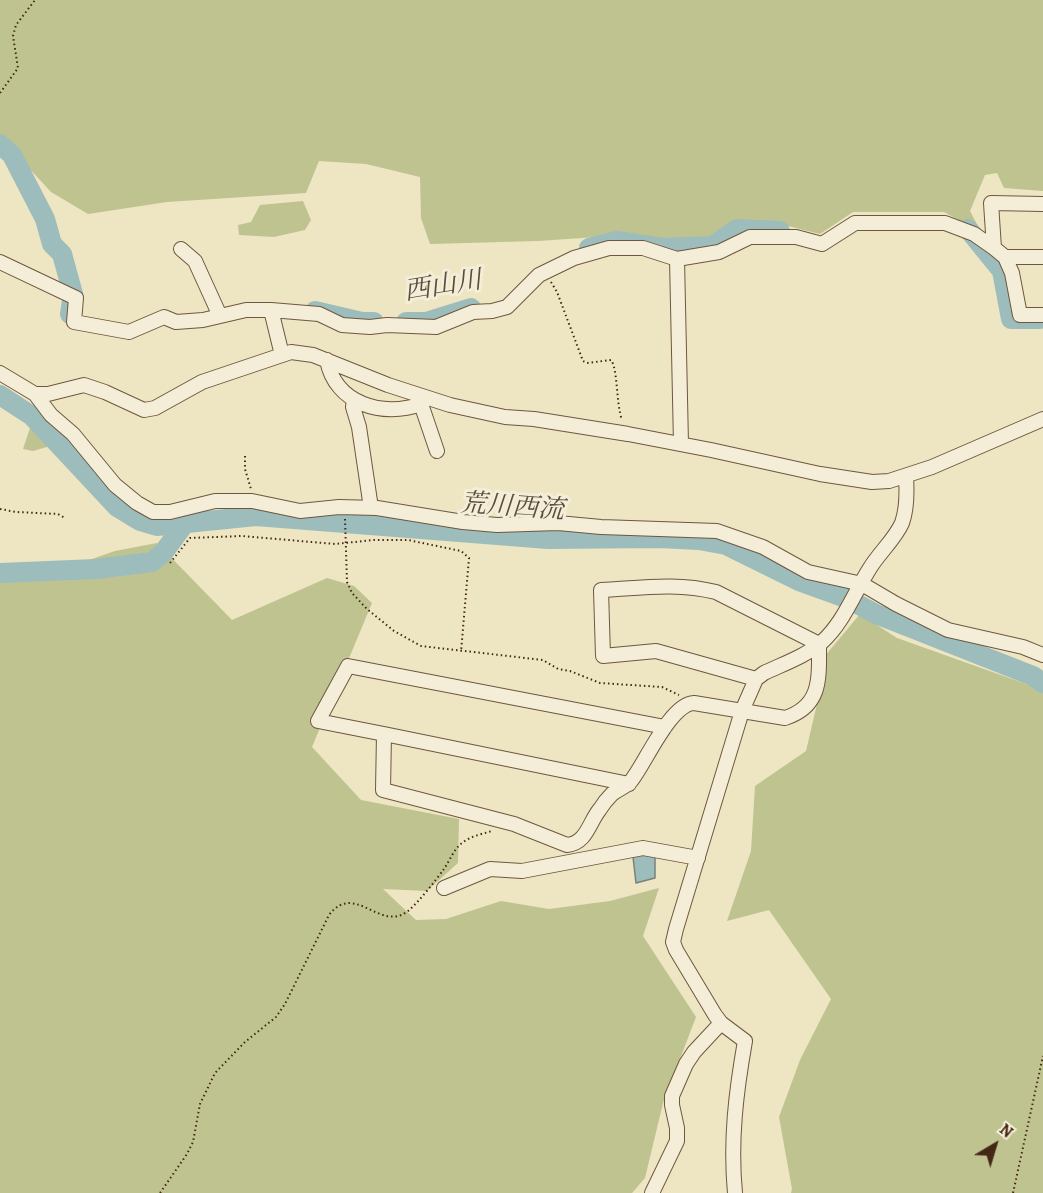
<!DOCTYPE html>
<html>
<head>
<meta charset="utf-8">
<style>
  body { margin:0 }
  #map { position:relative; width:1043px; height:1193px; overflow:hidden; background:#eee5c3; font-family:Alegreya,serif }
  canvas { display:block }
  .north { position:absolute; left:965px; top:1115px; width:60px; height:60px; -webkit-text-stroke:4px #f4eed8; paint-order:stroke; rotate:38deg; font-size:16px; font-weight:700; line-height:24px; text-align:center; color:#442815 }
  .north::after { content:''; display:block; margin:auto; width:21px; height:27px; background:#442815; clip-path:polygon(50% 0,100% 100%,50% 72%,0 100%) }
</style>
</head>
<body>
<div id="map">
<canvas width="1043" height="1193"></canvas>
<div class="north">N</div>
</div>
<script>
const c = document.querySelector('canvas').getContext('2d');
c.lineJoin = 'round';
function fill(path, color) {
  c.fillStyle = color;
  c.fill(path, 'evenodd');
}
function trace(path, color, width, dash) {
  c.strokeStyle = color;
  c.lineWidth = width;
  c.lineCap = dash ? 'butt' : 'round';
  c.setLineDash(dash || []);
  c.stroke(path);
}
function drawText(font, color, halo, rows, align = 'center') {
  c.font = font + ' Alegreya,"Noto Serif JP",serif';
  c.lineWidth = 6;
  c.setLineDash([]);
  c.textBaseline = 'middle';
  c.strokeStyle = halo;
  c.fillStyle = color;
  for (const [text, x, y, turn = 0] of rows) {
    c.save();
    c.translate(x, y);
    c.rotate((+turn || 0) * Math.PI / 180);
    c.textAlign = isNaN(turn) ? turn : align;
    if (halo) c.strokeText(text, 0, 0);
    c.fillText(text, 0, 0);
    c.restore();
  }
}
fill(new Path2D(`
  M0,0H1043V191L1004,188L997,173L985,175L970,211L981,232L944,212H853L820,234L784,225L739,224L710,239L665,243L612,236L538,241L430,244L421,218L420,177L366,164L319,161L306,193L167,202L88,214L51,192L3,140L0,142Z
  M303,201L311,220L305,230L274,237L239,235L238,225L251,222L260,205Z
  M32,422L55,433L54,445L33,451L23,449Z
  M157,543L232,620L327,578L354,586L372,603L312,747L361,800L459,819L458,863L427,891L383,889L416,920L446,919L501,901L549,909L610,901L659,888L643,936L696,1017L663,1103L645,1178L632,1193H0V573H52L115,551Z
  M860,614L897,638L1043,690V1193H791L792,1189L779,1117L800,1060L831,999L769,910L727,921L751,851L755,786L806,751L820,691L824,657Z`), '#bec390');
const water = new Path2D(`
  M646,854L655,855V878L636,883L633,857Z`);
fill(water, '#9cbdbc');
trace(water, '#798179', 1.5);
trace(new Path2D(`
  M0,144L12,155L45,219L52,244L62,254L73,294L70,314
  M968,229L1002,271L1011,319H1040
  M589,248L617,241L663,248L713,246L737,229L780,231
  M315,311L362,322H374
  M406,322H426L471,308
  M0,395L32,416L117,507L140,521L157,526L256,516L548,539L659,538L699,540L726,545L799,581L846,598L876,614L1033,676L1043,683
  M0,573L96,569L152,562L163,553L185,523`), '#9cbdbc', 20);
const minor = new Path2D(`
  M1043,204L991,203L994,248L1005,257L1012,273L1020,315H1043
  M181,249L195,261L220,316
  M1005,257H1043
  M677,259L681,444
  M0,262L76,298L74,322L129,332L164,317L176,322L203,320L246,310H271L319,314L342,325L370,327L387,325L436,327L473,312L492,311L507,307L539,275L574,258L609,248H643L677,259L719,252L750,237H796L822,244L855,223H945L974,234L994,248
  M271,310L282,355
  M327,360C335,404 383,418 421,404L422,397
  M0,373L35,394L51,415L73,434L115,485L137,503L153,512H170L215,501H252L300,511L339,507L377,508L463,522L497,525L558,523L601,527L717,531L763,547L808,572L862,584L896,604L948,630L1023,647L1043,655
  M35,394H48L84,385L105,392L144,410L155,408L202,382L291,352L313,355L388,385L450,405L505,417L534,419L628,434L711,450L820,474L872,482L889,481L932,467L1043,419
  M354,400L353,407L359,427L371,508
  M421,404L437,451
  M384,734L318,721L348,666L665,727
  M629,784L384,734L383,790L514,824L567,845C587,843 589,822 600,809C603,804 608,798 612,794C618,789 626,787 631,781C645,764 670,704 694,703L785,718C822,706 819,678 819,644L716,592C677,582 640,588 601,590L603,656L656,651L756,679
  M444,888L490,869L522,871L643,848L698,858
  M652,1193L677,1141V1128L672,1105V1096L686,1064L694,1052L721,1023
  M735,1193C730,1141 736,1092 745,1041L721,1023L715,1015L676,950L673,942L676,929L742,711L756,679L764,673C783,664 806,656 822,642C844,622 854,593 870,568C879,553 895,539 902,523C907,509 907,492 906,477`);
trace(minor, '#6e5740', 16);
trace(new Path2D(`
  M0,93L18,68L13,36L16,25L35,0
  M551,282L557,292L583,361L587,363L611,360C618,369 616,404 622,420
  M245,456V469L251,489
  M0,509L16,512L58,514L65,518
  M345,519L347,582L352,593L367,609L394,631L421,646L543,660L558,669L570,671L600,683L662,687L679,695
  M170,563L190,538L242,536L335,544L374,540H408L461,551L469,558L461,652
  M160,1193L187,1154L193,1142L200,1104L215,1073L245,1042L276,1017L285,1004L329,915C355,881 380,933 408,911C419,902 435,881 444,869C450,860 454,849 462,843C471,836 482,834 492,831
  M1013,1193L1043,1056`), '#442815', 2, [1.5, 3]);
trace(minor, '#f4eed8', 14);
drawText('italic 26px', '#5a4d3f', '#f4eed8', [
  ["西山川",443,287,-9],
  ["荒川西流",512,508,4]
]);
</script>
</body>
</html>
